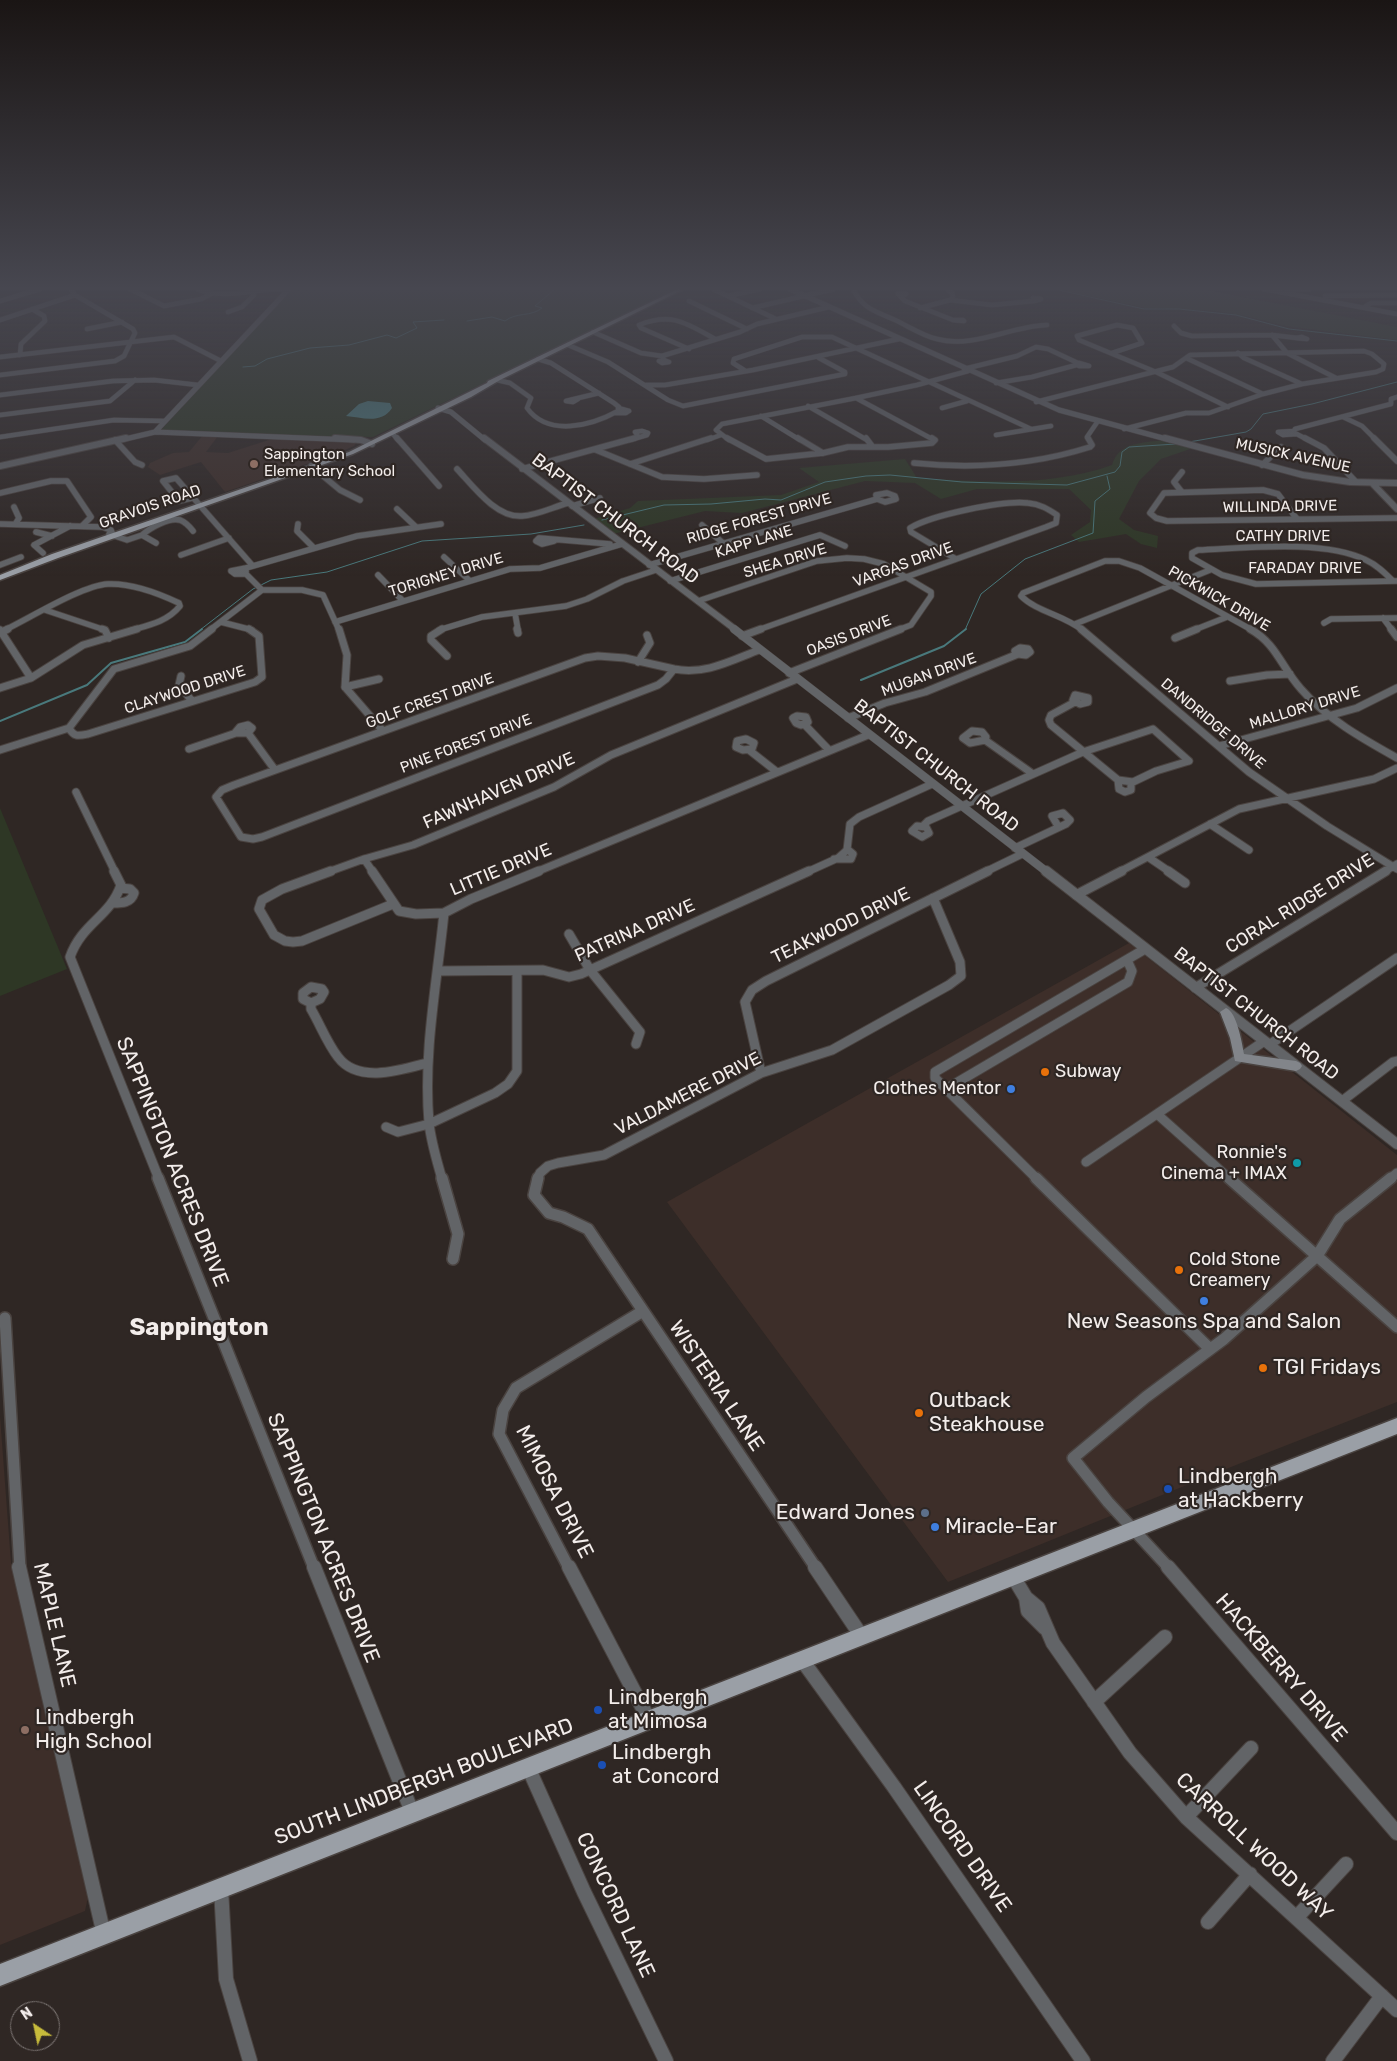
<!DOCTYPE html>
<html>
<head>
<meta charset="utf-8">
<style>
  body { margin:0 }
  #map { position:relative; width:1397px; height:2061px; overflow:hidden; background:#2f2724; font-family:Rubik,sans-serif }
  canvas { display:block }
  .north { position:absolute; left:10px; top:2001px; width:50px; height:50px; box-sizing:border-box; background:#2f2724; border:1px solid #7d7674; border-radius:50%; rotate:326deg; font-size:14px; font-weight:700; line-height:20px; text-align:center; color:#f3edeb }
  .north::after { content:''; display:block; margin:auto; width:18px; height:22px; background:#c7bb3b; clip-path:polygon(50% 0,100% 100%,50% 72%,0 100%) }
</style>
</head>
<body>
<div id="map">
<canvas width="1397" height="2061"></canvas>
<div class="north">N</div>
</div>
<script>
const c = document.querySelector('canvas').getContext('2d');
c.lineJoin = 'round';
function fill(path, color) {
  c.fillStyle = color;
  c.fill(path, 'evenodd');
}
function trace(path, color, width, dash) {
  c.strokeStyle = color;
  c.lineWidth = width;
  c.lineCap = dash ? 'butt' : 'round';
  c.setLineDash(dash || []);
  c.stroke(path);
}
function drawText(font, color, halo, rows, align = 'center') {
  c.font = font + ' Rubik,sans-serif';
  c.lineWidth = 4.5;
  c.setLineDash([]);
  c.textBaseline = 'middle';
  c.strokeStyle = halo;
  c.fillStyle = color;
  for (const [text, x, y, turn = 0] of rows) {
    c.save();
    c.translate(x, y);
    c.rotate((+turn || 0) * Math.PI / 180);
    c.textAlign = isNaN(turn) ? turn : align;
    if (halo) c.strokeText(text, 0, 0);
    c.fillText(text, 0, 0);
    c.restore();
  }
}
fill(new Path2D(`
  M203,435L218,436L206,452L228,453L275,438L357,442L354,446L333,455L225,492L201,462L160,475L148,467L150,463L173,453L189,452Z
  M1129,943L1397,1155V1402L1236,1465L948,1582L667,1202Z
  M0,1416L11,1563L88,1897L85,1911L0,1945Z`), '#3d2e29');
fill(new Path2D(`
  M290,289H677L373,437L271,435L161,430Z
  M1056,289H1202L1397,327V340L1285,326L1245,316L1216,311L1145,308Z
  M1165,440L1193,448L1161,459L1139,481L1119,519L1134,530L1158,536L1157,548L1141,544L1126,534L1079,542L1071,535L1090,522L1091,510L1069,489H977L941,499L915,483L865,481L742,513L705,511L613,534L594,519L630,508L638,501L781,495L819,482L799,468L905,459L917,478C982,482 1051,487 1112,465C1119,441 1144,443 1165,440Z
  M0,808L67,969L0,996Z`), '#2e3725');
fill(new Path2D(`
  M368,401L390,403L392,408C381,425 361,417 346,416L359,404Z`), '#49797c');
trace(new Path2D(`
  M1054,289L1144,309H1179L1236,315L1289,329L1397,341
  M467,321L492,317L505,321C516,312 531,317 542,308L535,306L555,289
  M243,367L255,366L267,359L310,348L349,345L387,335L396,338L417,328L413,322L444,320
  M1189,442L1246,432L1251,429L1263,414L1312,404L1397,382
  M602,520L664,505L711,504L765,499L781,500L825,482L866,476L890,475L962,482L1067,485L1115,472L1120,466L1122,452L1129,447L1176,444
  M200,630L253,589L271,580L327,572L422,541L531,534L584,525
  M965,630L981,594L1025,559L1093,533L1095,501L1110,489L1107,476`), '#49797c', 1);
trace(new Path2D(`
  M861,680L944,646L966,629
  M0,721L87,685L111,663L185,642L202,629`), '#49797c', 2);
const minorFar5 = new Path2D(`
  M130,289L164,306L201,299L211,294
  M197,289C222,299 247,291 273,289
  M276,289H288
  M713,289L776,319
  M853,289C863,309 875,311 895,320C908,326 923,336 937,339C974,349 1010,326 1047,325
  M1264,289L1397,314
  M1287,289H1310
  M728,296L760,289
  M902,296L906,294H898L905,301L953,320
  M1325,296L1397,295
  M1033,298L1041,299L1034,301Z
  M950,300L992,305L1034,301
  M0,301L40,289
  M689,301L747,329
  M1366,306L1371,303H1397
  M752,308L834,289
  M920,308L950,300L953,297L952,293L947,289
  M228,312L242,307L254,295L253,290
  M0,320L75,295
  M953,320H963L964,321Z
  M1174,326L1181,333L1192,336L1272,335L1297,338
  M87,329L122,322
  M593,332L641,353L662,356L740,332L757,324L829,307
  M1272,335L1287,353L1336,378
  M1077,336L1079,340L1156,372L1228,407
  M1077,336L1117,325L1133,328L1142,343L1112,353
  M1302,337L1307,339L1296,338Z
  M568,345L608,362L668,400L683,406L845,374V372L819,358
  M689,349L641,328L639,325C672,312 686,323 715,339
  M1238,353L1244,358L1302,384
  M20,355L21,344L45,321L44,316L32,309
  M662,356L664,360
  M0,357L174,337L221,361
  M1186,358L1263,394
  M664,360L669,362L662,363L659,361Z
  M1079,363L1089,366H1079
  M964,369L1017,356L1036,347L1048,349L1080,364L1032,377L996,383
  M744,370L733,363L734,359L802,337H832L1031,429
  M0,375L115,361L124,356L135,333L133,329L75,295L71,289
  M497,380L510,383L531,398L527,408C548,437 591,426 618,411L619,407L614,403L551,363L538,359
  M646,385H665L753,370L899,339
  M0,395L113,381L154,380L198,385
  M856,398L934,440
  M856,398L917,385L968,371
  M578,399L573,402L566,401L599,393
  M1036,402L1173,367L1190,355L1364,351L1372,354L1384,364L1383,369L1376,372L1302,384L1263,394L1209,413H1186L1124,429
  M808,406L867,440
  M942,408L967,401
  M615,413H626L629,411L618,408
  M0,415L110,401L135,380
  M761,416L800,440
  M1343,417L1362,426L1376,440
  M1294,431L1278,432L1283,435L1297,434
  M393,434L398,440
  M996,435L1051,426
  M0,437L114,420L164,421
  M630,440L647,435L648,433L642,431L635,432L638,436
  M707,440L721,435
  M729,440L716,430L722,424L856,398
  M1089,440L1087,437L1098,421
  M1308,440L1293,432L1295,429L1391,404V399L1397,397`);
const minorFar4 = new Path2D(`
  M397,438L439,486
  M727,438L766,459L823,453L848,447H888L932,443L935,440L932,438
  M798,438L823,453
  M866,438L872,446
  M1305,438L1324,448L1356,482
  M1374,438L1397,461
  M115,440L135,462L142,465
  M596,450L662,477L704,479L757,475
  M914,463C973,469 1033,465 1090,447L1092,445L1088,438
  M630,464L711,438
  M1262,465L1281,447
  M311,466L340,490L360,500
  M457,469C473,486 496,518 522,516C538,515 553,507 568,503
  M522,469L635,438
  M1181,491L1174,482L1182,472
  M0,493L51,481H67L91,517L82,526
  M887,493L895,496L896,499L885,502L877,499L876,495Z
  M192,498L179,501L163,481L176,478L252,565
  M572,506L600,498
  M14,507L19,518L16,523
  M397,509L416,527
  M1297,519L1278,494L1263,490L1164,493L1150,513L1156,518L1167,521L1397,518
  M0,524L102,527L111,530L113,535
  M298,524L297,531L313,547
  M702,525L723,543
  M36,532L52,536
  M109,534L127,540L142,535L156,543
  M142,535C150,528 169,517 180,520C185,522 190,527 193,531
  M554,541L542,544L536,541L539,538L610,544
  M43,553L34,545L70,526
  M181,555L229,538
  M444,557L470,581
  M0,565L21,557
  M649,565L877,499
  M246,568L231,571L235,574H246
  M378,575L403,601
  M670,581L820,535L845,546
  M1393,581C1385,573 1377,565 1366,560C1323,539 1246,548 1198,550L1192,553V558L1222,575L1256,584L1397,581
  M698,601L817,561L847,558L864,559L884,564L931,592V596L911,625L898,630
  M45,610L105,630
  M515,613L518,630
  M1383,618L1392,630
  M221,622L252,630
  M335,622L510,569L540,568L622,544
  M1324,623L1331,619L1397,618
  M1075,624L1210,570
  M5,630C30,618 83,585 108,584C131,583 158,593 179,603L180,606C168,621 150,625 132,630
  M210,630L262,590
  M339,630L323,595L302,590H262L246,574V568L357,536L441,524
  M439,630L482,617L566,606L587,599L623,581L656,570
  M758,630L1046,527L1056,523L1057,515C1048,509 1040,504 1028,503C1003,500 932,515 910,528L911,532L956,559
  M1082,630C1064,615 1037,612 1021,596L1023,593L1105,561H1119L1140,568L1252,630
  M1194,630L1227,617`);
const minorFar3 = new Path2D(`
  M102,629L105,630L109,638
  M339,629L347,655L345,687
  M442,629L431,636V640L447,656
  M517,629L518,633
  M1081,629L1249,772L1327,826L1397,869
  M1250,629C1277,644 1281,667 1301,689C1327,719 1363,739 1397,758
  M1391,629L1397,637
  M0,630L31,678
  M2,632L8,629
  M742,636L761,629
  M1175,638L1197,629
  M1020,648L1028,649L1030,652L1026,655L1018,654L1015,651Z
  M598,656L625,658L674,669L666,679L658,685L262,837L253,839L241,837L216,797L222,790L234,785L585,658Z
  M638,662L650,643L647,635
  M674,669C705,675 730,661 759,650
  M789,673L901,629
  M181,676L179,685L192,701
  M1230,681L1267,675L1290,674
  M345,687L383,731
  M345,687L379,679
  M0,688L31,678L83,645L137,629
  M1075,695L1088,698V702L1080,704L1073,700Z
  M1075,702L1051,715L1049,720L1051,725L1118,780L1133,782L1156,771L1189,761
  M797,716L806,717L808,722L801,725L796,723L793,718Z
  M848,718L885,703L925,692L1018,654
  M804,724L829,750
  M69,728C74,737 78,736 88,734L255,682L262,677L259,636L249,629
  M972,731L982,732L986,737L985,740L970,743L963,738Z
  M235,733L240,727L248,725L252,728L248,733
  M746,739L754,743L752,749L743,750L736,747L737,741Z
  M985,740L1033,774
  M1219,746L1357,708L1397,688
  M189,749L236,733H248L275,770
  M0,750L69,728L114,669L190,646L212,629
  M749,750L777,772
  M1118,780L1119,789L1125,792L1131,790V782
  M76,792L115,872
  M1210,824L1249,850
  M917,826L926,827L929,833L922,837L912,831Z
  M923,826L928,821L1083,752L1153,729L1189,761
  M1015,848L1066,824L1070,820L1063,813L1052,816L1058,826
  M1148,857L1170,872
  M364,859L373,872
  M834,859H851L853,854L847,849
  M328,872L364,859L413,845L554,787L611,755L797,679
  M536,872L868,735
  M807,872L838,858L847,850L850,824L859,817L932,784
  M985,872L1022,854
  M1119,872L1239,809L1374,779L1397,768
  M1384,872L1397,864`);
const minorFar2 = new Path2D(`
  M114,871L121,885C110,917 82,923 70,957L159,1179
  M331,871L282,889L262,900L259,909L274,935L285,941L293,942L302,941L393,904
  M372,871L399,911L416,914L444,913
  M1168,871L1185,883
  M1076,895L1122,871
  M113,903C122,903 131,903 134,893L130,889L120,888
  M569,934L590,970L640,1032L636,1044
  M438,971L543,970L569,977L581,974L809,871
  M311,987L322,989L324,992L320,999L311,1003L303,999V993Z
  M1195,988L1386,871
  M311,1003V1009C320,1024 327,1043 338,1057C358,1084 401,1070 427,1063
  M1269,1045L1397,958
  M761,1073L745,1002L752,990L766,981L988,871
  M946,1089L1128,982L1132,971L1127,960
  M1342,1101L1393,1062L1397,1061
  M1157,1114L1230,1179
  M386,1127L398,1132L429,1124L495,1093L508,1084L517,1071V971
  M1086,1162L1263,1042
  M442,1179C437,1161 431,1142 429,1123C423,1052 437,983 444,913L471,899L539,871
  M537,1179L540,1173L548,1166L558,1163L604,1155L761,1073L832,1050L949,985L961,976L960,962L933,898
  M1037,1179L935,1078V1072L1145,949
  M1390,1179L1397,1173`);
const minorFar1 = new Path2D(`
  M158,1178L314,1568
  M442,1178L458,1234L453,1259
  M538,1178L534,1195L549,1213L563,1217L588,1229L816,1568
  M1036,1178L1210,1349
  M1229,1178L1397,1327
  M5,1318L20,1568
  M569,1568L499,1434L503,1410L516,1388L643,1311
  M1169,1568L1108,1502L1073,1458L1146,1397L1224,1339L1317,1256L1340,1219L1391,1178`);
const minor = new Path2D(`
  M19,1567L104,1935
  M314,1567L412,1812
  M569,1567L649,1720
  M815,1567L862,1637
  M1168,1567L1397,1833
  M1014,1578L1026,1598L1038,1608L1053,1643L1130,1753L1186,1817L1397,2010
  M1026,1598L1028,1611L1045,1628
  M802,1660L894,1787L1083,2061
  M1094,1702L1165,1637
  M528,1767L584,1892L666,2061
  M1186,1817L1251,1748
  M221,1888L226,1979L250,2061
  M1297,1917L1346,1864
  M1208,1922L1250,1874
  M1333,2061L1382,1996`);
const tertiaryFar3 = new Path2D(`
  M790,289L1059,410L1170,440
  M438,408L451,412L485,440
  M155,432L289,289
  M121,440L155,432L354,440`);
const tertiaryFar2 = new Path2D(`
  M335,438L361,440L372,444
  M484,438L736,630
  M1165,438L1303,475L1350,482L1397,483
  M0,466L126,438
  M1372,483L1397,509`);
const tertiaryFar1 = new Path2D(`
  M734,629L1047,872`);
const tertiary = new Path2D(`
  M1046,871L1397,1144`);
const secondary = new Path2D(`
  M1226,1008C1237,1012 1242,1043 1244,1054L1296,1061L1300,1063L1302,1066L1300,1069L1296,1071L1235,1061L1230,1038L1220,1012Z`);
const primary = new Path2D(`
  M678,289H684L500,380L471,397L353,454L58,558L0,580V575L52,554L349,452L487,383L488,381Z
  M1397,1418V1434L0,1986V1964Z`);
trace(minorFar5, '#4a4340', 5.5);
trace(minorFar4, '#4a4340', 7);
trace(minorFar3, '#4a4340', 9);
trace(minorFar2, '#4a4340', 11);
trace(minorFar1, '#4a4340', 14);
trace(minor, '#4a4340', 16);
trace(tertiaryFar3, '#4a4340', 6);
trace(tertiaryFar2, '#4a4340', 8);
trace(tertiaryFar1, '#4a4340', 9);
trace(tertiary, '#4a4340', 12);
trace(secondary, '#4a4340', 3);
trace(primary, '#4a4340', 3);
trace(minorFar5, '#626467', 4.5);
trace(minorFar4, '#626467', 5.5);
trace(minorFar3, '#626467', 7);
trace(minorFar2, '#626467', 9);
trace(minorFar1, '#626467', 11);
trace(minor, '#626467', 14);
trace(tertiaryFar3, '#626467', 5);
trace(tertiaryFar2, '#626467', 6);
trace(tertiaryFar1, '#626467', 8);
trace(tertiary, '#626467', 10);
fill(secondary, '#82858a');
fill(primary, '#9a9fa6');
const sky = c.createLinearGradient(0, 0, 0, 577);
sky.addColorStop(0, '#1a1514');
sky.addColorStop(0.5, '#474750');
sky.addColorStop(1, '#47475000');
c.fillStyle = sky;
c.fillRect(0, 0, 1397, 577);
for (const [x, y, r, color] of [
  [254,464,5,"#8d6e63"],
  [1045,1072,5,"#e8710a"],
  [1011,1089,5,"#3f7fe0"],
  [1297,1163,5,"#0f9aa8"],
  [1179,1270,5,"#e8710a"],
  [1204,1301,5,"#3f7fe0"],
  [1263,1368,5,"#e8710a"],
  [919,1413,5,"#e8710a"],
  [1168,1489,5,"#1a4fb4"],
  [925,1513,5,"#5c6f8a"],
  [935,1527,5,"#3f7fe0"],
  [598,1710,5,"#1a4fb4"],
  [25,1730,5,"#8d6e63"],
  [602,1765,5,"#1a4fb4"]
]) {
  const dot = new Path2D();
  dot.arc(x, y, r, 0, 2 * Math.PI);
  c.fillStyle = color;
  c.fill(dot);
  trace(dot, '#2f2724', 2);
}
drawText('15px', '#f3edeb', '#2f2724', [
  ["Sappington",264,455],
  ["Elementary School",264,472]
], 'left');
drawText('15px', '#f3edeb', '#2f2724', [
  ["MUSICK AVENUE",1293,456,12],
  ["GRAVOIS ROAD",150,507,-19],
  ["WILLINDA DRIVE",1280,507,-1],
  ["RIDGE FOREST DRIVE",759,519,-16],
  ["CATHY DRIVE",1283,537],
  ["KAPP LANE",754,542,-17],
  ["SHEA DRIVE",785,561,-17],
  ["VARGAS DRIVE",903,565,-20],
  ["FARADAY DRIVE",1305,569],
  ["TORIGNEY DRIVE",446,575,-17],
  ["PICKWICK DRIVE",1219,599,30],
  ["OASIS DRIVE",849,636,-21],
  ["MUGAN DRIVE",929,675,-20],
  ["CLAYWOOD DRIVE",185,690,-18],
  ["GOLF CREST DRIVE",430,701,-20],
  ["MALLORY DRIVE",1305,708,-17],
  ["DANDRIDGE DRIVE",1213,724,40],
  ["PINE FOREST DRIVE",466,744,-21]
]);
drawText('18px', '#f3edeb', '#2f2724', [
  ["BAPTIST CHURCH ROAD",615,519,37],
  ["BAPTIST CHURCH ROAD",936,766,38],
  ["FAWNHAVEN DRIVE",499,791,-24],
  ["LITTIE DRIVE",501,870,-23],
  ["CORAL RIDGE DRIVE",1300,904,-32],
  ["TEAKWOOD DRIVE",841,926,-26],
  ["PATRINA DRIVE",635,931,-24],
  ["BAPTIST CHURCH ROAD",1256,1014,38],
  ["VALDAMERE DRIVE",688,1094,-27]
]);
drawText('18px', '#f3edeb', '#2f2724', [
  ["Subway",1055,1072],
  ["Clothes Mentor",1001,1089,"right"],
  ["Ronnie's",1287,1153,"right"],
  ["Cinema + IMAX",1287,1174,"right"],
  ["Cold Stone",1189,1260],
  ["Creamery",1189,1281]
], 'left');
drawText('21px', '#f3edeb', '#2f2724', [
  ["SAPPINGTON ACRES DRIVE",172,1162,68],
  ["WISTERIA LANE",716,1386,56],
  ["MIMOSA DRIVE",554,1492,63],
  ["SAPPINGTON ACRES DRIVE",323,1538,68],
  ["MAPLE LANE",54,1625,77],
  ["HACKBERRY DRIVE",1281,1668,49],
  ["SOUTH LINDBERGH BOULEVARD",424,1782,-21],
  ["LINCORD DRIVE",962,1847,55],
  ["CARROLL WOOD WAY",1254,1847,43],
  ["CONCORD LANE",615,1905,65]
]);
drawText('21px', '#f3edeb', '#2f2724', [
  ["New Seasons Spa and Salon",1204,1322,"center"],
  ["TGI Fridays",1273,1368],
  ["Outback",929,1401],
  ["Steakhouse",929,1425],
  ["Lindbergh",1178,1477],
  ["at Hackberry",1178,1501],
  ["Edward Jones",915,1513,"right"],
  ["Miracle-Ear",945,1527],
  ["Lindbergh",608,1698],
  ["at Mimosa",608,1722],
  ["Lindbergh",35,1718],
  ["High School",35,1742],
  ["Lindbergh",612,1753],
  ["at Concord",612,1777]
], 'left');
drawText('bold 24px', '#f3edeb', '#2f2724', [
  ["Sappington",199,1328]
]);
</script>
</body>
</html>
